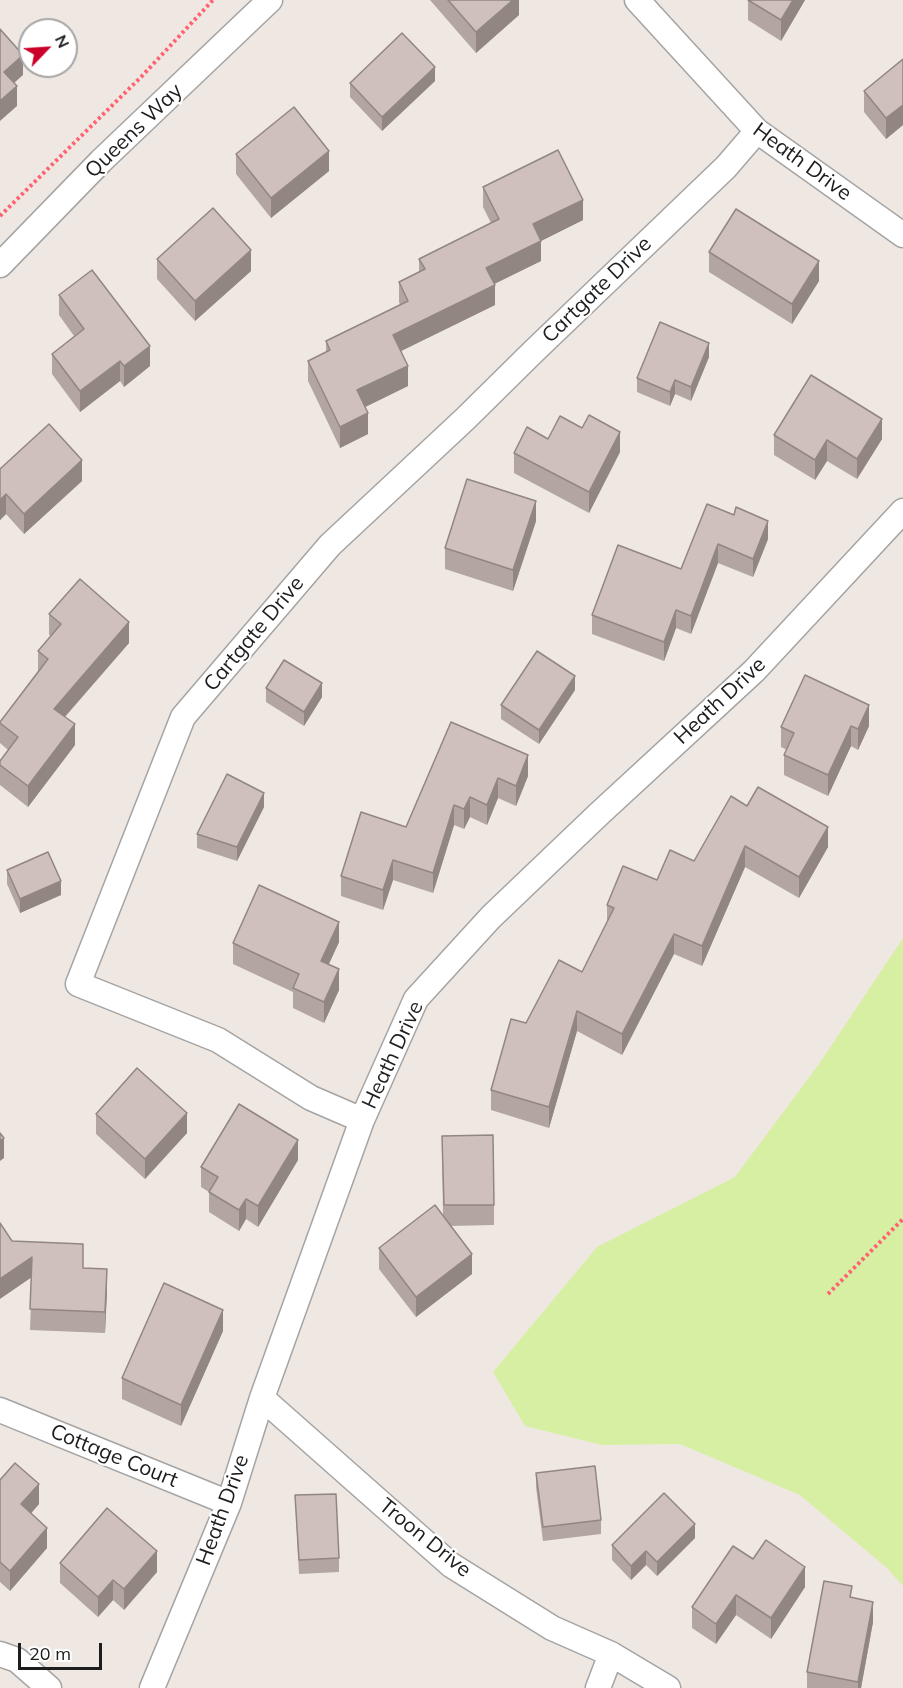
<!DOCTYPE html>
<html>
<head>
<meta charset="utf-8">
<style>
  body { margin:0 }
  #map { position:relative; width:903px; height:1688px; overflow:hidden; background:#efe8e2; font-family:Mulish,sans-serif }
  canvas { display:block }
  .north { position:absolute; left:18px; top:18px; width:60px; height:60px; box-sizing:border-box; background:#fff; border:2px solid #a5a5a5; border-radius:50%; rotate:65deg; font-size:16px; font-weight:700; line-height:24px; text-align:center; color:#1d1d1d }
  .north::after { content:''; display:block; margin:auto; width:21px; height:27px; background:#ca0029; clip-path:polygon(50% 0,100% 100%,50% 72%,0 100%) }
  .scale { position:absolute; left:18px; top:1643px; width:84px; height:27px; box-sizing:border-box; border:3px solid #1d1d1d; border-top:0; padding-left:8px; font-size:18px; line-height:21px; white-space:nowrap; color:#1d1d1d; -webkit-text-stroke:4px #fff; paint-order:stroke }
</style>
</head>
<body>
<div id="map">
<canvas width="903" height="1688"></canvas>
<div class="north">N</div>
<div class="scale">20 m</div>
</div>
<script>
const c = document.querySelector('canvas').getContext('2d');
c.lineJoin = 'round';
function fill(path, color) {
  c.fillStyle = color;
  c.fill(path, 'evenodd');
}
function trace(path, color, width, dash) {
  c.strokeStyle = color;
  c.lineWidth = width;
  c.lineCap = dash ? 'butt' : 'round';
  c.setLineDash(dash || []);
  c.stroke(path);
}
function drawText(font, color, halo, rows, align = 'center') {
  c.font = font + ' Mulish,sans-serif';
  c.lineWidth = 4.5;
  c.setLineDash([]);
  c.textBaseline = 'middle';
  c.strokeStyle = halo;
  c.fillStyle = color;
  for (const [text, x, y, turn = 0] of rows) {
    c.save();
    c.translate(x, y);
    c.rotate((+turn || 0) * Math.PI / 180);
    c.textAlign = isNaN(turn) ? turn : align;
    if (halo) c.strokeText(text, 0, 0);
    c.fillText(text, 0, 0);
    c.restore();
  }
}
fill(new Path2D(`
  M903,938V1586L887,1568L800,1495L680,1444L602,1445L525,1426L493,1372L597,1247L735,1177L819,1064Z`), '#d7efa2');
const street = new Path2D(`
  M637,0L757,131L903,235
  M0,265L101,161L270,0
  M362,1120L311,1098L218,1040L78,984L183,717L330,545L464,420L534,351L726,167L757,131
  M262,1398L451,1565L552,1628L611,1654L668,1688
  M0,1410L229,1503
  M0,1654L17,1660L49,1688
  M152,1688L229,1503L262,1398L362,1120L416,999L491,917L600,813L754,671L903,511
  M598,1688L611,1654`);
trace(street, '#a4a4a4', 27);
trace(new Path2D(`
  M0,216L142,76L213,0
  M828,1294L903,1219`), '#ff6373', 4, [3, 3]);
trace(street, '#fff', 24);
fill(new Path2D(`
  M430,0H519V15L476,53Z
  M748,0H805L781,41L748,20Z
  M903,59V125L886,139L864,112V91Z
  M435,81L382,131L350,97V83Z
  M236,154L329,171L271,218L236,174Z
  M483,187L583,220L541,241V261L494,284L495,305L401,351L408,386L365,407L368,434L340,448L308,381V361L326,352V341L400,305L399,302V282L419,272V259L491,223L483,207Z
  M709,252L819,281L792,324L709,272Z
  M157,259L251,271L195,321L157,279Z
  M59,295L150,366L124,387L120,381L80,412L52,374V354L74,336L59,315Z
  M709,357L691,401L675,394L670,406L637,392V378Z
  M774,435L882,439L857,479L827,461L815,480L774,455Z
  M548,439L620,452L589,513L514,473V453Z
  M0,469L82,481L24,534L6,514L0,520Z
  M707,504L768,539L753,577L718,563L691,634L676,628L664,661L592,634V615L681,569Z
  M536,521L513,591L445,569V548Z
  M49,614L129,643L65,717L75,745L28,807L0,785V761L8,750L0,743V722L38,671V651L51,636L49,635Z
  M266,688L322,697L304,726L266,702Z
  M575,690L539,744L501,719V705Z
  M451,722L528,776L516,806L498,798L487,825L470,817L464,829L454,825L433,893L393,880L383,910L341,896V876L406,827Z
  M869,726L858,750L851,746L828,796L784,775V755L787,750L781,747V727Z
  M747,806L828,847L799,898L745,867L702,966L674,954L622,1055L577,1031L549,1128L491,1110V1090L526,1023L582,972L607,924V905L657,880L694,861Z
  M264,807L237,861L197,848V834Z
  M7,870L61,895L20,913L7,884Z
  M339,942L329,964L339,990L324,1023L293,1008V992L233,964V943Z
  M96,1114L187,1133L145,1179L96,1134Z
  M442,1136L494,1205V1225L450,1226L472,1274L416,1317L379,1269V1248L443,1217Z
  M298,1160L258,1227L246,1219L239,1231L209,1212V1192L201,1187V1167Z
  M12,1241L83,1268L107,1290L105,1333L30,1330L32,1277Z
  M223,1331L181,1426L122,1399V1378Z
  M536,1473L601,1520V1534L543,1541L536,1487Z
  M0,1480L39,1504L31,1513L47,1548L10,1591L0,1582Z
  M295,1495L339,1558V1572L299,1574Z
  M695,1538L657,1576L646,1565L631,1580L612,1560V1545Z
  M753,1559L805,1587L771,1639L736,1615L716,1644L692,1628V1607Z
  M60,1563L157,1572L124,1610L113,1600L98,1617L60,1583Z
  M852,1597L873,1622L861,1688H807V1672Z`), '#b3a5a1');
fill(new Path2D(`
  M513,0H519V15L476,53V32Z
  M793,0H805L781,41V20Z
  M23,55V75L4,92V72Z
  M435,67V81L382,131V117Z
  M17,86V106L0,121V101Z
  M903,105V125L886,139V118Z
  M329,151V171L271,218V198Z
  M583,200V220L533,245V224Z
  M541,241V261L486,288V268Z
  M251,250V271L195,321V301Z
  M819,261V281L792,324V304Z
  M495,285V305L393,355V335Z
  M709,343V357L691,401V387Z
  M150,346V366L124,387V366Z
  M120,361V381L80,412V391Z
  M408,366V386L357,411V390Z
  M675,380V394L670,406V392Z
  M368,413V434L340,448V427Z
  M882,419V439L857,479V459Z
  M620,432V452L589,513V492Z
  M827,440V461L815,480V460Z
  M82,460V481L24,534V514Z
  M6,494V514L0,520V500Z
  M536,501V521L513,591V570Z
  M768,521V539L753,577V559Z
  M718,544V563L691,634V616Z
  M676,610V628L664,661V642Z
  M129,622V643L54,729V709Z
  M575,676V690L539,744V730Z
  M322,683V697L304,726V712Z
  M869,705V726L858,750V729Z
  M75,724V745L28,807V786Z
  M851,726V746L828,796V775Z
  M528,755V776L516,806V786Z
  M498,778V798L487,825V805Z
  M264,793V807L237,861V847Z
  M470,797V817L464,829V809Z
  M454,805V825L433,893V873Z
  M828,827V847L799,898V877Z
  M745,846V867L702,966V946Z
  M393,860V880L383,910V890Z
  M61,881V895L20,913V899Z
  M339,922V942L321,981V961Z
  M674,934V954L622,1055V1034Z
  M339,969V990L324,1023V1002Z
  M577,1011V1031L549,1128V1107Z
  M187,1113V1133L145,1179V1159Z
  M4,1138V1158L0,1161V1141Z
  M298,1140V1160L258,1227V1206Z
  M246,1199V1219L239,1231V1210Z
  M472,1254V1274L416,1317V1297Z
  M32,1257V1277L0,1299V1279Z
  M107,1269V1290L105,1333V1312Z
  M223,1310V1331L181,1426V1405Z
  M39,1484V1504L21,1525V1504Z
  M695,1524V1538L657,1576V1562Z
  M47,1528V1548L10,1591V1571Z
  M157,1551V1572L124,1610V1589Z
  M646,1551V1565L631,1580V1566Z
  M805,1567V1587L771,1639V1618Z
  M113,1580V1600L98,1617V1597Z
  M736,1595V1615L716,1644V1624Z
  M873,1602V1622L861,1688H858V1682Z`), '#928683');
const building = new Path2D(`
  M448,0H513L476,32Z
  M748,0H793L781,20Z
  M0,29L23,55L4,72L17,86L0,101Z
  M402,33L435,67L382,117L350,83Z
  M903,59V105L886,118L864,91Z
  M294,107L329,151L271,198L236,154Z
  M558,150L583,200L533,224L541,241L486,268L495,285L393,335L408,366L357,390L368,413L340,427L308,361L330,350L326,341L408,301L399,282L425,269L419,259L499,219L483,187Z
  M213,208L251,250L195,301L157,259Z
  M736,209L819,261L792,304L709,252Z
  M92,270L150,346L124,366L120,361L80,391L52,354L84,329L59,295Z
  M660,322L709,343L691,387L675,380L670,392L637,378Z
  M811,375L882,419L857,459L827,440L815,460L774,435Z
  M589,415L620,432L589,492L514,453L527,427L548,439L560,416L582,428Z
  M49,424L82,460L24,514L6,494L0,500V469Z
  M467,479L536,501L513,570L445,548Z
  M707,504L734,515L736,507L768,521L753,559L718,544L691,616L676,610L664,642L592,615L618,545L681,569Z
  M80,579L129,622L54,709L75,724L28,786L0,765V761L18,737L0,723V722L48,659L38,651L61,624L49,614Z
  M537,651L575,676L539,730L501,705Z
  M284,660L322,683L304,712L266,688Z
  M805,675L869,705L858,729L851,726L828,775L784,755L794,733L781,727Z
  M451,722L528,755L516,786L498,778L487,805L470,797L464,809L454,805L433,873L393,860L383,890L341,876L361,812L406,827Z
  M227,774L264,793L237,847L197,834Z
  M758,787L828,827L799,877L745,846L702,946L674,934L622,1034L577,1011L549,1107L491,1090L511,1019L526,1023L559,960L582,972L614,908L607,905L623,866L657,880L670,850L694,861L731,796L747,806Z
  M48,852L61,881L20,899L7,870Z
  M259,885L339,922L321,961L339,969L324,1002L293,988L299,974L233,943Z
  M137,1068L187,1113L145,1159L96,1114Z
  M239,1104L298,1140L258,1206L246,1199L239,1210L209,1192L218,1177L201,1167Z
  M0,1133L4,1138L0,1141Z
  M493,1135L494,1205H444L442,1136Z
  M435,1205L472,1254L416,1297L379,1248Z
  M0,1223L12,1241L83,1244V1268L107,1269L105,1312L30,1309L32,1257L0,1279Z
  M164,1283L223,1310L181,1405L122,1378Z
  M15,1463L39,1484L21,1504L47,1528L10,1571L0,1562V1480Z
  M595,1466L601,1520L543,1527L536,1473Z
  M664,1493L695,1524L657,1562L646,1551L631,1566L612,1545Z
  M336,1494L339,1558L299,1560L295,1495Z
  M107,1508L157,1551L124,1589L113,1580L98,1597L60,1563Z
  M766,1540L805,1567L771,1618L736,1595L716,1624L692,1607L733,1546L753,1559Z
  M824,1581L852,1586L850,1597L873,1602L858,1682L807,1672Z`);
fill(building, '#d0c0bb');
trace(building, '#928683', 1.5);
drawText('21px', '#1d1d1d', '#fff', [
  ["Queens Way",134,131,-44],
  ["Heath Drive",802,162,36],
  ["Cartgate Drive",597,290,-44],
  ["Cartgate Drive",254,634,-50],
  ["Heath Drive",720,701,-43],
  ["Heath Drive",393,1055,-65],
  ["Cottage Court",114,1456,22],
  ["Heath Drive",223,1510,-70],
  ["Troon Drive",425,1538,39]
]);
</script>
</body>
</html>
